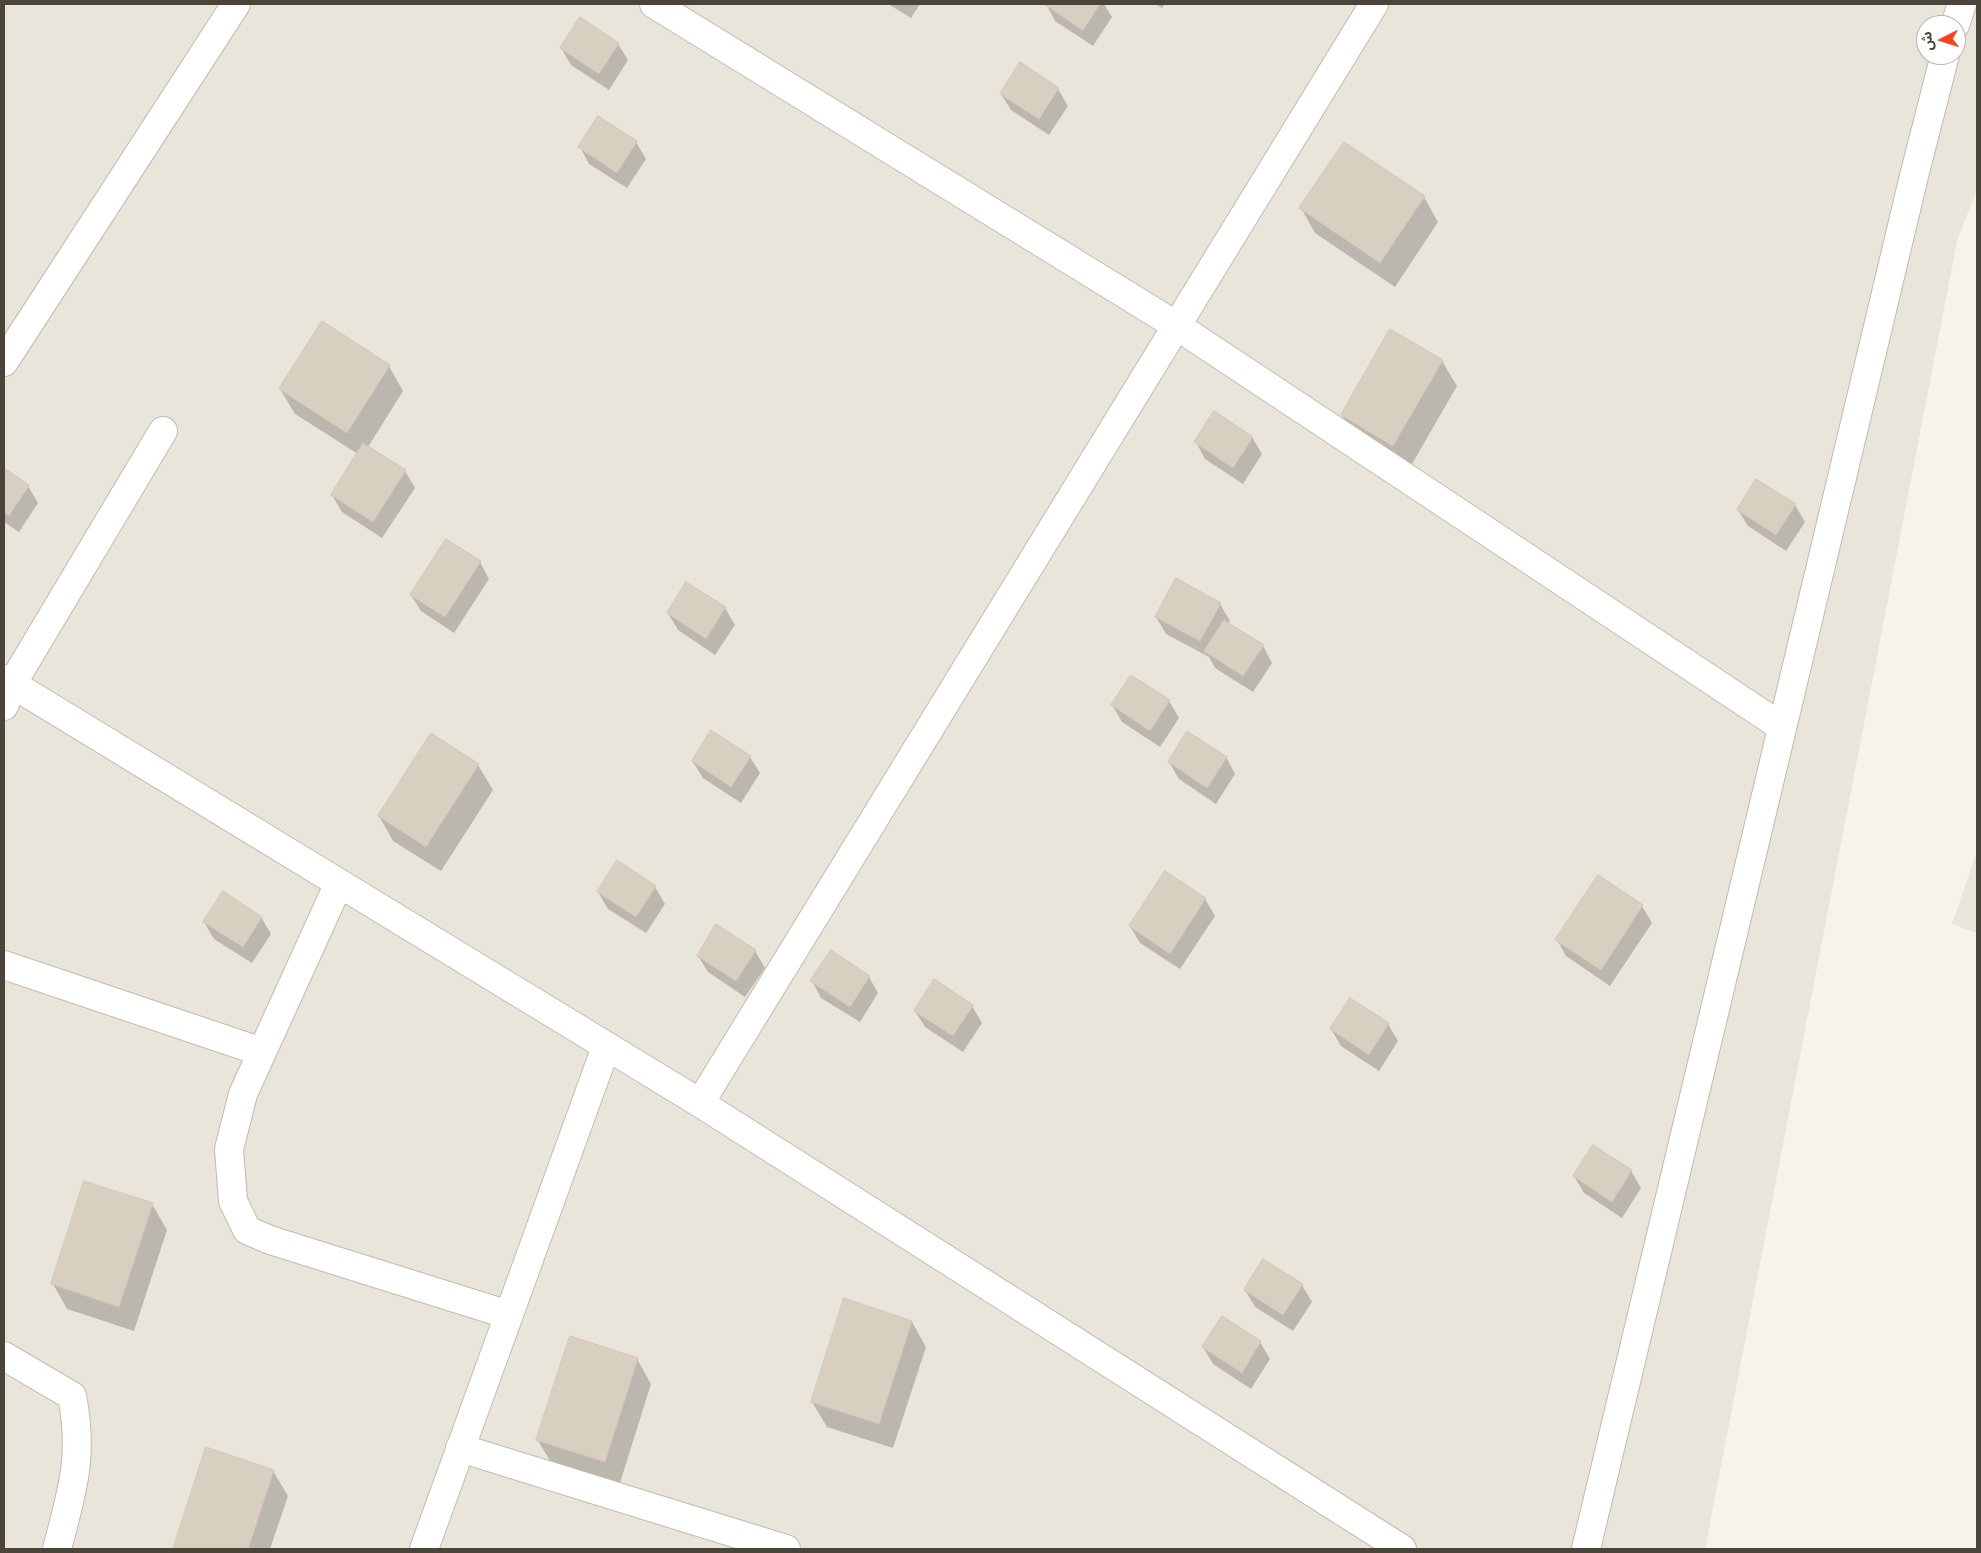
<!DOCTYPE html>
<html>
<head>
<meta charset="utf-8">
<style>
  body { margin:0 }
  #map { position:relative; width:1981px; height:1553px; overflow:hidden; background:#f6f3ec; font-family:Commissioner,"Noto Sans Arabic",sans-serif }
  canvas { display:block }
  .frame { position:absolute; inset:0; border:5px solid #4b4439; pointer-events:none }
  .north { position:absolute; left:1916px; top:15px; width:50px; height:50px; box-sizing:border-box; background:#fff; border:1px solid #b7b4b0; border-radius:50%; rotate:265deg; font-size:14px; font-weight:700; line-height:20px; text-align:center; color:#4b4439 }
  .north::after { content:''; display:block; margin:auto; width:18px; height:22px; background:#fc3f1d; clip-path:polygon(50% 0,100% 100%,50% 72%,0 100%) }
</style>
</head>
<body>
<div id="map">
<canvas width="1981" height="1553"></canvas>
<div class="frame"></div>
<div class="north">ش</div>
</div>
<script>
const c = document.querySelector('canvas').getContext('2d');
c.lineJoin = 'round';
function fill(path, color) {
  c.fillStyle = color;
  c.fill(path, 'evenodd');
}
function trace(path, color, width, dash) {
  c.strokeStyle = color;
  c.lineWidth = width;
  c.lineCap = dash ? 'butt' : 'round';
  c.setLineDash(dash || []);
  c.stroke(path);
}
fill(new Path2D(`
  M4,4H1977V189L1957,241L1705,1549H4ZM1926,25H1956V55H1926Z
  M1977,851V933L1952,924Z`), '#eae5da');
fill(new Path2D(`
  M888,4H920L911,18Z
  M1046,4H1104L1112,17L1093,46L1055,21Z
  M1155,4H1165L1162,8Z
  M618,44L628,60L609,90L571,65L561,48Z
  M1058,89L1068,106L1049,135L1011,110L1001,94Z
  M598,117L636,142L646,159L627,188L589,164L580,147Z
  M1424,197L1438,222L1395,287L1315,233L1301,208Z
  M1442,361L1457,386L1408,471L1356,440L1342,415Z
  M389,366L403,391L368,447L405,471L415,488L382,538L342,512L332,495L358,454L295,414L280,389Z
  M1252,437L1262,454L1243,484L1205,459L1196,442Z
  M4,470L28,486L38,503L19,532L4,522Z
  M1795,505L1805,522L1786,551L1748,526L1738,510Z
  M480,562L489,579L454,633L421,611L411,595Z
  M1220,604L1230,621L1228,624L1263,646L1272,663L1253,692L1215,668L1209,657L1166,634L1156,617Z
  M725,608L735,625L715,655L678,630L668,613Z
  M1169,701L1179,718L1160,747L1122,722L1112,705Z
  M431,734L478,765L493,790L441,871L393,841L379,816Z
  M750,757L760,773L741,803L703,778L693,762Z
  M1226,757L1235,774L1216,804L1179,779L1169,762Z
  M1165,872L1205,899L1215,916L1180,969L1140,943L1130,926Z
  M655,887L665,904L646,933L608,909L598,892Z
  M1642,906L1652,923L1610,986L1566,956L1557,940Z
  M261,917L271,934L252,963L214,939L204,922Z
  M755,951L765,968L745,997L708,972L698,956Z
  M869,977L878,993L860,1022L821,998L812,981Z
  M972,1006L982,1023L963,1052L925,1027L915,1011Z
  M1388,1024L1398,1041L1379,1071L1341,1046L1331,1029Z
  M1593,1147L1631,1171L1641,1188L1622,1218L1584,1193L1574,1176Z
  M152,1204L167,1230L134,1331L67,1309L53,1284Z
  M1302,1285L1312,1302L1293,1331L1255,1307L1245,1290Z
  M1223,1317L1260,1342L1270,1359L1251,1389L1213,1364L1203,1347Z
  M912,1322L926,1347L893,1448L827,1427L812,1402Z
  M637,1359L651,1384L619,1486L552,1464L537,1439Z
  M207,1449L273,1471L288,1496L270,1549H174Z`), '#0003');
const building = new Path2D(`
  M1044,4H1100L1083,30Z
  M580,17L619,43L599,74L560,48Z
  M1020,62L1059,88L1039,119L1000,94Z
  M598,116L637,141L617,173L578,147Z
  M1344,142L1425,196L1380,263L1299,208Z
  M322,321L390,365L347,433L279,389Z
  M1390,329L1443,360L1393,446L1341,415Z
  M1214,411L1253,437L1233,468L1194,442Z
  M363,443L406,470L373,522L331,495Z
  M4,468L29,485L9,516L4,512Z
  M1756,479L1796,504L1776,535L1737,510Z
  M446,539L481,561L445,617L410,595Z
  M1176,578L1221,603L1200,641L1155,617Z
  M686,582L726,607L706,639L667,613Z
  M1224,620L1264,645L1243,676L1204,651Z
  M1131,675L1170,700L1150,731L1111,705Z
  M711,730L751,756L731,787L692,761Z
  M1187,731L1227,757L1207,788L1168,762Z
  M431,733L479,764L426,847L378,816Z
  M617,860L656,886L636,917L597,892Z
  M1165,871L1206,898L1170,954L1129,926Z
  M1598,875L1643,905L1601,970L1555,940Z
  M223,891L262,917L243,947L203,922Z
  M716,924L756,950L736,981L697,956Z
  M831,950L870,976L850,1007L810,981Z
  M934,979L973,1005L953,1036L914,1011Z
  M1350,998L1389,1023L1369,1055L1330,1029Z
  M1593,1145L1632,1170L1612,1202L1573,1176Z
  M84,1181L153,1203L119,1307L51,1284Z
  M1263,1259L1303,1284L1283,1315L1244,1290Z
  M844,1298L912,1321L879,1424L811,1402Z
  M1222,1316L1261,1341L1242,1373L1202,1347Z
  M570,1336L638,1358L605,1462L536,1440Z
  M206,1447L274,1470L248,1549H173Z`);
fill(building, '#d8cfc1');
trace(building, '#d3c7b4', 1);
const minor = new Path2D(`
  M654,4L1177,326L1782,727
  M4,362L236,4
  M4,679L700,1103L1402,1549
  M4,706L12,684L163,431
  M339,883L243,1094L229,1149L233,1201L247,1230L270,1240L509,1315
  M4,965L262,1052
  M700,1103L1374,4
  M4,1356L72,1396C84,1457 72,1491 57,1549
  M460,1448L786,1549
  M424,1549L606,1047`);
const tertiary = new Path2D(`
  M1955,25L1962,4
  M1586,1549L1914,176L1945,55`);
trace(minor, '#c2bbae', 30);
trace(tertiary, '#c2bbae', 30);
trace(minor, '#fff', 28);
trace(tertiary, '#fff', 28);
</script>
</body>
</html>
